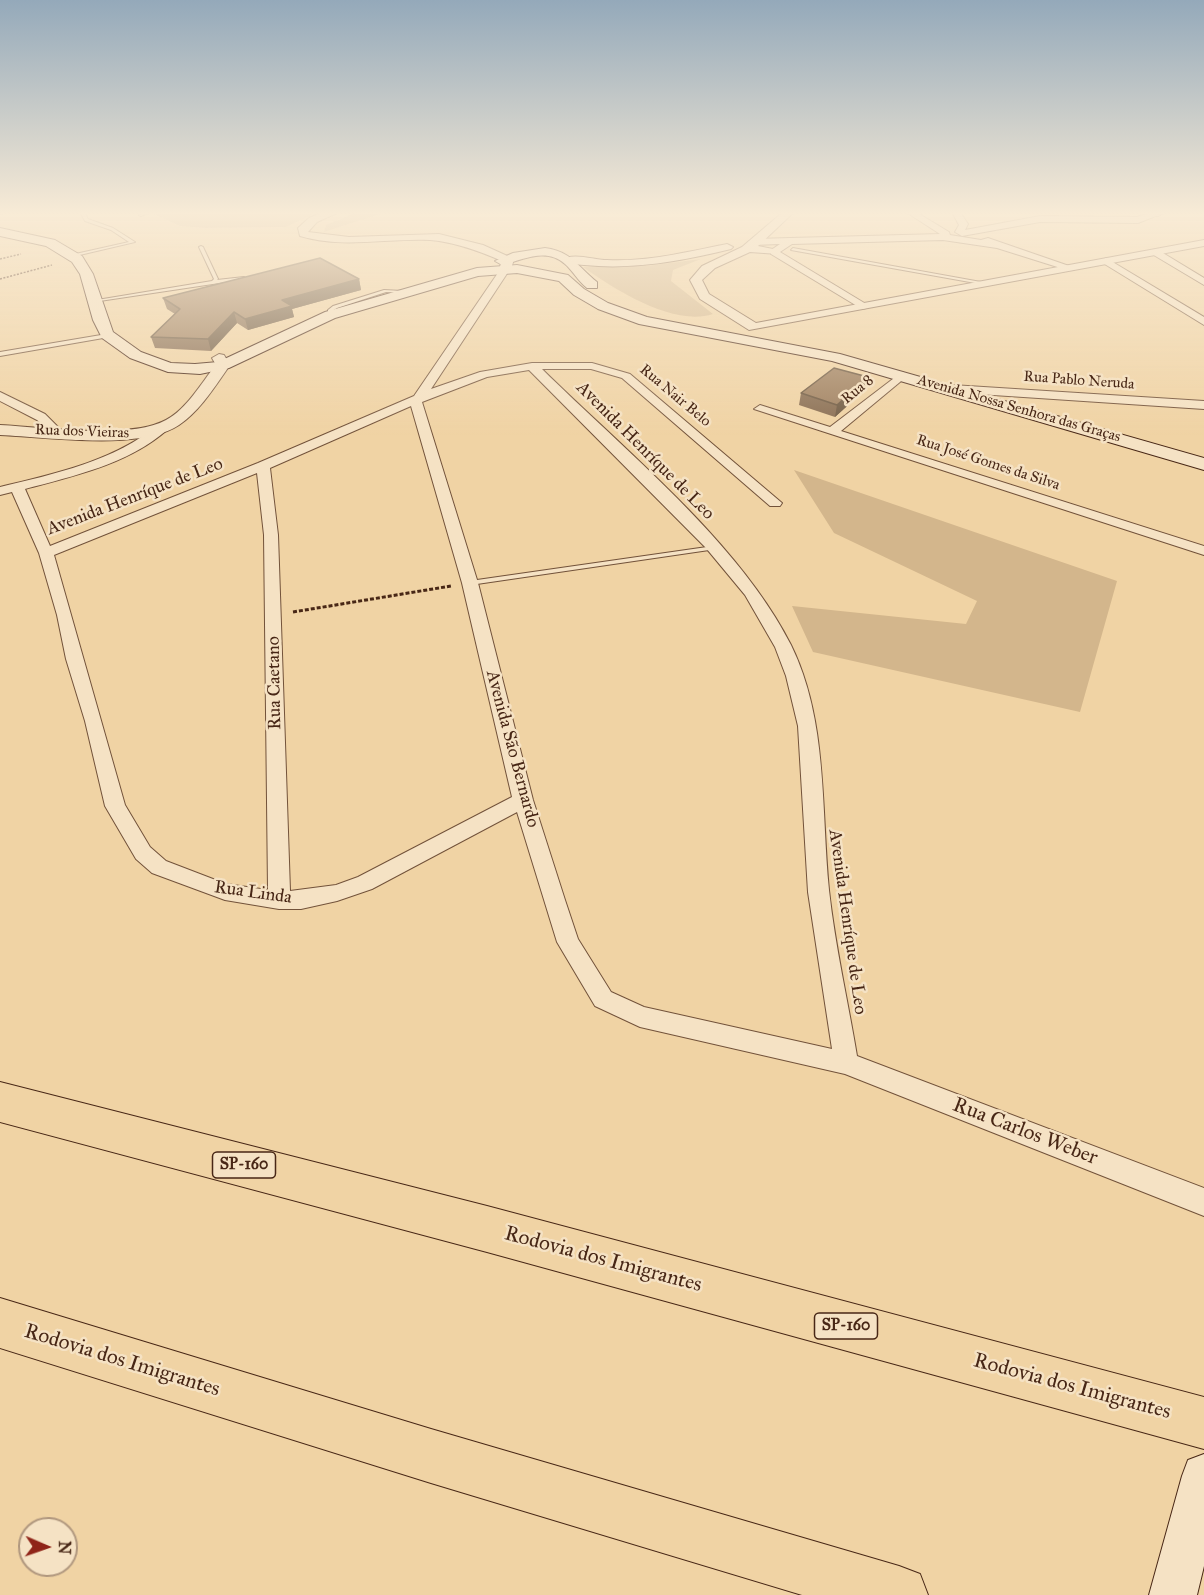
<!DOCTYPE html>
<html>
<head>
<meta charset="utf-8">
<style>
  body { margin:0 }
  #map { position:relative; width:1204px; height:1595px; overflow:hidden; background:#f0d3a4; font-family:"IM FELL Great Primer",serif }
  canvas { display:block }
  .north { position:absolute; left:18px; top:1517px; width:60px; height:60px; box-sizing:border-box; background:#f5e2c4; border:2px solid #b0977e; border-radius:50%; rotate:92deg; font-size:16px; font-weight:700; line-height:24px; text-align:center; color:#482716 }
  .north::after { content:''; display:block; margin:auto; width:21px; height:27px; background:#8f2418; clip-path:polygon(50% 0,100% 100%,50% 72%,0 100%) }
</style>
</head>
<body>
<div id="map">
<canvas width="1204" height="1595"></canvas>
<div class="north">N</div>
</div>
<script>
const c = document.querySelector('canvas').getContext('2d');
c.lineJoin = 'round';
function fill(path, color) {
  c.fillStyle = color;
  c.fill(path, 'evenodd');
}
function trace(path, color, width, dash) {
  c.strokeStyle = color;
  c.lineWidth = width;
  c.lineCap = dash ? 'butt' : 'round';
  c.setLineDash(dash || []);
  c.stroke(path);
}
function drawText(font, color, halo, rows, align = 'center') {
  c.font = font + ' "IM FELL Great Primer",serif';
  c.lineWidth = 5;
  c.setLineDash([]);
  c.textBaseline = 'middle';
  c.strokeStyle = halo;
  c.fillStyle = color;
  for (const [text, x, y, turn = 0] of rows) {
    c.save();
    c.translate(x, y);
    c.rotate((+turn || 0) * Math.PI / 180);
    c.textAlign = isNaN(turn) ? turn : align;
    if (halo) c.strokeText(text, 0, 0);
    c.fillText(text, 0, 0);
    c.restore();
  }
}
fill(new Path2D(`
  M150,212H318L286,227L205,228L180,226Z
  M358,212H386L324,232L326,225Z
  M701,259L673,270L671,281L713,314C673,327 614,289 583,267L646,266Z
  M794,470L1117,581L1080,712L813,652L792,606L966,624L977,601L834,533Z`), '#d3b68c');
const service = new Path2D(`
  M0,212H6L0,214Z
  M80,212H84L88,219L113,228L135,242L71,257V255L129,242L111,230L85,221Z
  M145,212H151L141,216L139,215Z
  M1137,212H1147L1160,215L1158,216Z
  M201,246L203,247L218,279L217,280L244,277L246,279L93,302L91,301L212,281L214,279L199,247Z
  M793,248L981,282L983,283L981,284L791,250Z
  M384,290L403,291L405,292L403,293L386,292L337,308L332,311V316L328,315V310L333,306Z
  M107,334L109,335V337L0,356V352Z
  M714,546L716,547V549L470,585L466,583L470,581Z`);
const minor = new Path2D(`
  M906,212H916L949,232L950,235L981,240L988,238L1072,267L1067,270L997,248L943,240L792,244L780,252L866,304V308L862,309L771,254V250L780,244L753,245L748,242L753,239L940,234Z
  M952,212H960L968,224L965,230L1040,216L1137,217L1153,212H1166L1138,223L1040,222L962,236L955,232L959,225Z
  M1152,250H1158L1204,278V285L1152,254Z
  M1106,258L1204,317V325L1103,263L1101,261Z
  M505,266L510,269L431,389L480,372L532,363H592L630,374L782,503L780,506H770L622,378L591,369H542C624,450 739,542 791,645C828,720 821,809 829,890C835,946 848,1001 857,1056L1204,1188V1216L845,1074L640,1027L595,1006L557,942L517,812L372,889L337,901L301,909H279L225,900L152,873L136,859L105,806L85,721L66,659L57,615L39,553L12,492L0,495V487C54,474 115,461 159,424H167V430C128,464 74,476 25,489L50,546L258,463L414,396L502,267ZM529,370L706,548L745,595L775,647L786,676L798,726L808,892L832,1049L644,1007L611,992L578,939L565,900L533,800L478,583L422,402L487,377ZM411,406L462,583L512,797L358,877L336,885L290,891L278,535L270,468ZM257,473L264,535L268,890L226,884L166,861L150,847L125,805L54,555Z
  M902,372L908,375L906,377L841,431L1204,546V555L754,409L760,405L830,427Z
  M952,385L1204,401V409L948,392L946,389Z
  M0,392L45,414L62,431L56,435L37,420L0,401Z`);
const tertiary = new Path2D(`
  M324,212H339L317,222L308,232L349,237L439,234L483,245L514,259L511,269L505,273L499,269L502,261C479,251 455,242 430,240C386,238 344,249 300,236L298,228L309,218Z
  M783,212H794L758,246L778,250V254L750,252L715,268L702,280L709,294L756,323L1204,240V246L749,330L700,299L690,280L702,266L742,247Z
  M727,244L733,247L731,249C682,261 634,270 584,265C576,264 568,265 562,260C572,252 595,260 607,260C648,262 687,252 727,244Z
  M219,354L224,355L230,365C216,385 200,411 179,425C140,451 47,437 0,435V425C43,427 129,440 166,420C187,409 201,383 216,365L212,358Z`);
const secondary = new Path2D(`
  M0,228L55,240L82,256L93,274L113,332L141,352L171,363L195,364L218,362L325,312L477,268L517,265L568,275L584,289L608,303L647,317L840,354L1204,458V470L832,361L639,324L598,309L574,295L559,281L517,273L478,276L335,318L229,368L200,374L168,372L130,358L102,338L93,320L80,274L72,262L46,246L0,236Z
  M545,248C571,251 578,267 597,282V288H587C578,281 573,271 565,264C546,247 523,260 502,265L495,261L513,253Z
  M1204,1454V1566L1197,1595H1149L1182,1476L1188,1460Z`);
const motorway = new Path2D(`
  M0,1082L487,1206L1204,1397V1449L487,1252L0,1122Z
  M0,1298L431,1429L899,1566L920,1574L928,1595H802L431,1483L0,1348Z`);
trace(service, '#72523a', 2);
trace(minor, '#72523a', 2);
trace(tertiary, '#72523a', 2);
trace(secondary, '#482716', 2);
trace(motorway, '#482716', 2);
trace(new Path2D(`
  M0,259L21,254
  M0,279L52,265`), '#482716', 1.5, [2, 1.5]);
trace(new Path2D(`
  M293,612L451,586`), '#482716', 3, [4, 2]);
fill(service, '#f5e2c4');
fill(minor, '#f5e2c4');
fill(tertiary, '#f5e2c4');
fill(secondary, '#f5e2c4');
fill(motorway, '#f0d3a4');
fill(new Path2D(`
  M359,279L361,290L292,309L294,317L248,330L237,323L211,351L155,348L151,337L175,314L167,309L163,298Z
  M868,377L866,389L835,417L799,405L801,393Z`), '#896e53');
fill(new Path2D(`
  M359,279L361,290L292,309L294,317L248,330L245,319L282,300Z
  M234,312L237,323L211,351L208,339Z
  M868,377L866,389L835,417L837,405Z`), '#6f5a43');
const building = new Path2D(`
  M320,258L359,279L282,300L292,306L245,319L234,312L208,339L151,337L180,309L163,298Z
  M834,368L868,377L837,405L801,393Z`);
fill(building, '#9f8060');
trace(building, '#6f5a43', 1.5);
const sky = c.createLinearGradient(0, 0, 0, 435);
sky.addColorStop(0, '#94a9ba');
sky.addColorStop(0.49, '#f8ebd6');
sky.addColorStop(1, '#f8ebd600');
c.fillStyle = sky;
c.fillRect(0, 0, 1204, 435);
drawText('15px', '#482716', '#f5e2c4', [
  ["Rua Pablo Neruda",1079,381,4],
  ["Rua 8",858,390,-39],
  ["Rua Nair Belo",675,396,40],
  ["Avenida Nossa Senhora das Graças",1019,409,16],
  ["Rua dos Vieiras",82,432,2],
  ["Rua José Gomes da Silva",988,463,18]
]);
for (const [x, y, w] of [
  [244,1165,63],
  [846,1326,63]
]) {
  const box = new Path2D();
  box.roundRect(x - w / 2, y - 13, w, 26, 4.5);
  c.fillStyle = '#f5e2c4';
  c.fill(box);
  trace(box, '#482716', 1.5);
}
drawText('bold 16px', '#482716', null, [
  ["SP-160",244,1165],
  ["SP-160",846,1326]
]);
drawText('18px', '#482716', '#f5e2c4', [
  ["Avenida Henríque de Leo",645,451,45],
  ["Avenida Henríque de Leo",135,497,-21],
  ["Rua Caetano",275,683,-91],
  ["Avenida São Bernardo",512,749,75],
  ["Rua Linda",253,893,8],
  ["Avenida Henríque de Leo",847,922,82]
]);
drawText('21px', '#482716', '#f5e2c4', [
  ["Rua Carlos Weber",1025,1132,21],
  ["Rodovia dos Imigrantes",603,1260,15],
  ["Rodovia dos Imigrantes",122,1361,17],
  ["Rodovia dos Imigrantes",1072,1387,15]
]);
</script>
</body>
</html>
